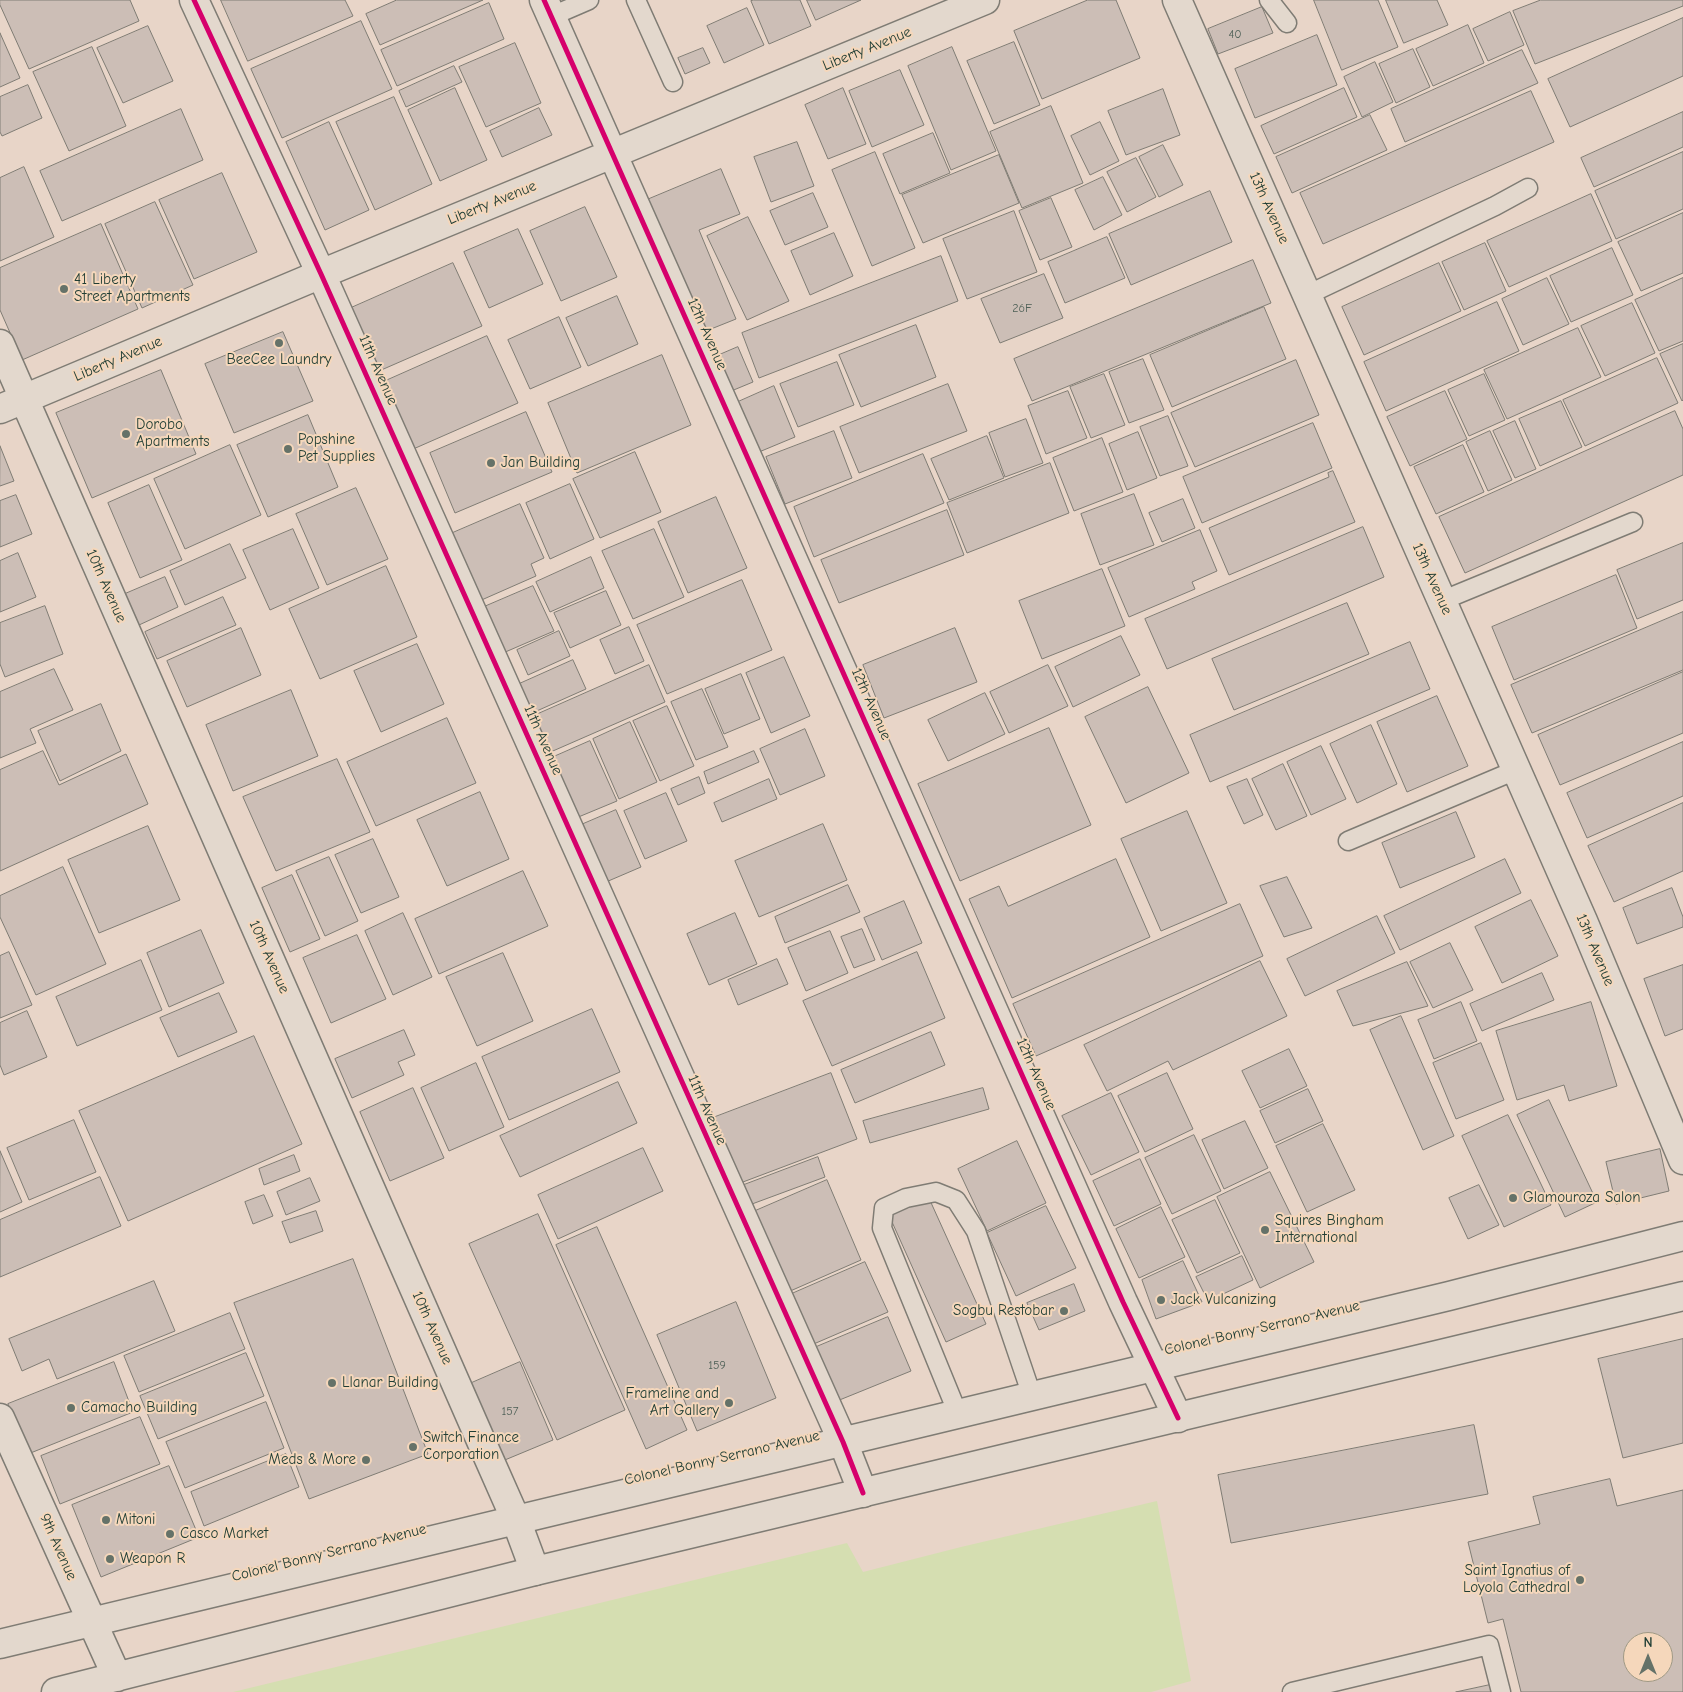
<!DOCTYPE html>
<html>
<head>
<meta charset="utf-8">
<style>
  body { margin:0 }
  #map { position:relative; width:1683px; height:1692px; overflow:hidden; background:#e8d5c8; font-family:"Comic Neue",sans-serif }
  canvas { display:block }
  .north { position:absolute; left:1623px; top:1632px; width:50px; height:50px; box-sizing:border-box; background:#f5d7bb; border:1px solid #9f9985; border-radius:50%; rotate:0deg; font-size:14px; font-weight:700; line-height:20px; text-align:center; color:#1f3d34 }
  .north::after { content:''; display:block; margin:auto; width:18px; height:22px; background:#657268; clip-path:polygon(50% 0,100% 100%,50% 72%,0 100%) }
</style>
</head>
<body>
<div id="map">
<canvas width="1683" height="1692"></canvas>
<div class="north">N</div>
</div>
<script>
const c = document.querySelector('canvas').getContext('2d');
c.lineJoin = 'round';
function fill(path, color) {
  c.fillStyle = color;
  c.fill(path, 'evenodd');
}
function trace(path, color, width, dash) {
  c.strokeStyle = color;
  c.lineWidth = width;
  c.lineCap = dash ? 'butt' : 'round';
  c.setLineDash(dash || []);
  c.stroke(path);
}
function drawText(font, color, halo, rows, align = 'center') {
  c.font = font + ' "Comic Neue",sans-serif';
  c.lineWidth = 4;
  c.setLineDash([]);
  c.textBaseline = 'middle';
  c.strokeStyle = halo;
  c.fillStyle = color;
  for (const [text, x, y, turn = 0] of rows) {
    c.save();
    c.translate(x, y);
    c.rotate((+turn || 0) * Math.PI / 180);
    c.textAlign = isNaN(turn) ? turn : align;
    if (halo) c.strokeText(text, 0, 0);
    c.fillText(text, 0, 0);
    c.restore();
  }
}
fill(new Path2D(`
  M1157,1501L1191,1681L1151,1692H233L847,1543L863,1572L961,1547Z`), '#d5deb1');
const building = new Path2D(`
  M0,0H130L139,21L29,69L0,5Z
  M221,0H345L353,16L248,61Z
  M397,0H483L380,45L366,14Z
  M754,0H800L811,26L769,44L751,1Z
  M807,0H861L816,20Z
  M1088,0H1116L1140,58L1042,99L1014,31Z
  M1314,0H1378L1398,47L1342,70Z
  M1386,0H1437L1448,25L1404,43Z
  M1541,0H1683V6L1535,64L1513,11Z
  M489,3L504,39L397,86L381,50Z
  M1262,7L1273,33L1218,54L1208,29Z
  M747,8L764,45L724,63L707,26Z
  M1510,12L1524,45L1488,61L1473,29Z
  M1683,18V76L1570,127L1548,79Z
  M361,21L392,89L282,138L251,69Z
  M1468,25L1484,63L1433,86L1416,49Z
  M148,26L173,81L123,103L97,48Z
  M0,33L20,78L0,87Z
  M1317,35L1337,85L1255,118L1235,69Z
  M1014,42L1040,105L994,124L967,61Z
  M515,43L541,103L486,127L459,67Z
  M92,47L126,126L69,151L33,72Z
  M952,47L996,151L951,170L908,66Z
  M703,48L710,63L685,74L678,58Z
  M1413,49L1430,87L1396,103L1379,64Z
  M1522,50L1538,83L1405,142L1391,109Z
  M1375,62L1393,102L1362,117L1344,77Z
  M454,66L462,82L406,107L399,91Z
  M900,70L924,125L872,147L849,91Z
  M28,85L42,118L2,136L0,132V97Z
  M455,88L487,160L440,181L408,110Z
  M843,88L866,144L828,159L805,105Z
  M1344,88L1357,117L1274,154L1261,126Z
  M1163,89L1180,135L1126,155L1108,111Z
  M1531,91L1554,142L1323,244L1300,193Z
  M394,97L432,184L375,210L336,122Z
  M1051,106L1083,183L1022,208L990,132Z
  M539,108L552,135L502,157L490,131Z
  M181,109L203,160L62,221L40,171Z
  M1683,112V147L1594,187L1581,158Z
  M1370,115L1387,150L1292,193L1276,157Z
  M329,122L369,210L325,230L286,142Z
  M1100,122L1119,161L1090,175L1071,136Z
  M933,133L950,173L900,194L883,154Z
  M797,142L814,186L771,202L754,157Z
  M1163,145L1183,185L1159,197L1139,157Z
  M875,152L915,248L872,266L832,170Z
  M1683,152V209L1616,239L1595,191Z
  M999,155L1019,203L923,243L902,195Z
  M1136,158L1156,197L1127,212L1107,172Z
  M24,167L54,237L0,261V178Z
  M721,169L740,214L699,230L736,319L696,335L642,202Z
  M222,173L257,252L194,279L159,200Z
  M1103,177L1122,215L1094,230L1075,190Z
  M1210,191L1232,242L1131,285L1109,234Z
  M813,193L828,227L785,245L770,211Z
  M1591,194L1612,241L1509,287L1487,241Z
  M1051,198L1072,247L1040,260L1019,211Z
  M155,202L193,285L142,308L105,224Z
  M585,207L617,277L561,301L530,231Z
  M1014,211L1037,272L967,299L943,239Z
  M1683,213V273L1641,291L1618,242Z
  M748,217L789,301L747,320L707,236Z
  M101,224L138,309L22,360L0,310V268Z
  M518,229L543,284L489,308L464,252Z
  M834,233L853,276L810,295L791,251Z
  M1107,237L1125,278L1065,303L1048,262Z
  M1485,243L1506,291L1464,310L1442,262Z
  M1612,248L1633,295L1571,322L1550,276Z
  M941,256L958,301L759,378L742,333Z
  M1253,260L1271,303L1032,401L1014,359Z
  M453,263L482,326L379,371L351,308Z
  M1439,263L1461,311L1364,355L1342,307Z
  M1044,274L1063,318L1000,343L981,299Z
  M1547,278L1569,324L1523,345L1502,299Z
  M1683,278V341L1659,351L1635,300Z
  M617,296L638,344L588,366L566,318Z
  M1497,302L1519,351L1386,411L1364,362Z
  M1632,303L1655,353L1605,376L1581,326Z
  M1264,307L1286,359L1172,407L1150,355Z
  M559,317L581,367L530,389L508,340Z
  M916,325L936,377L861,407L839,355Z
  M1578,328L1601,377L1507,419L1484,370Z
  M283,332L313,401L234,433L205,364Z
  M487,336L518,403L411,450L381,383Z
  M1683,344V400L1682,401L1660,354Z
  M738,347L753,382L724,394L710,359Z
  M662,355L691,425L577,473L548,403Z
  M1657,358L1678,403L1585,446L1563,400Z
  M1143,359L1164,410L1129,423L1109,372Z
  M1296,360L1319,415L1195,467L1171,413Z
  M837,362L854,405L798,427L780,384Z
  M161,370L196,454L92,498L56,413Z
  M1104,374L1125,425L1091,438L1070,387Z
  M1484,374L1505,420L1469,436L1448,390Z
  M948,384L967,431L859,473L840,427Z
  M774,386L795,437L759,452L738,402Z
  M1068,391L1087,438L1046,454L1028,406Z
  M1445,391L1467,439L1410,466L1387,417Z
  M1561,401L1582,447L1540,466L1519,419Z
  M1675,411L1683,429V475L1465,573L1439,517Z
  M526,412L552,472L455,513L430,453Z
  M308,415L338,487L268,517L237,445Z
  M1168,416L1188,466L1160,476L1140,427Z
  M1026,419L1043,463L1005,477L989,433Z
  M1515,421L1536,469L1515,478L1493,431Z
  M1313,423L1332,468L1202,523L1183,477Z
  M834,431L852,478L785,504L766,457Z
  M1490,431L1512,480L1488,491L1466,442Z
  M1138,432L1157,478L1127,490L1109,444Z
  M987,436L1004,478L949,500L931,459Z
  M1102,438L1123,492L1074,511L1053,458Z
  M230,445L261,515L185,549L154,479Z
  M1463,445L1484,492L1436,514L1414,467Z
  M0,446L14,481L0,486Z
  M635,452L661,512L600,538L573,479Z
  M923,454L944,503L814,557L794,507Z
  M1050,463L1069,513L967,553L947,503Z
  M1333,471L1355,522L1229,575L1209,528L1329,477L1328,473Z
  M570,484L594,539L550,559L526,503Z
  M149,485L182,560L140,578L108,503Z
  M356,488L388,559L327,585L296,514Z
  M1134,494L1154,545L1100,565L1081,514Z
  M16,495L32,534L0,547V501Z
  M716,497L747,568L688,593L658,522Z
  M1183,499L1195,528L1162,542L1149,513Z
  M520,504L544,558L531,564L536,576L477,602L448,535Z
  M947,510L964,555L839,603L821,560Z
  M1363,527L1384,577L1167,669L1145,619Z
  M293,529L319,588L270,610L243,550Z
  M654,529L684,597L633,619L602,551Z
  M1200,530L1217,571L1192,582L1195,589L1129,617L1108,568Z
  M1683,543V600L1637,619L1617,570Z
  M230,544L246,578L185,605L170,571Z
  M18,553L36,597L0,612V561Z
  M591,557L604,588L550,612L536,582Z
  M386,566L417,637L320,679L289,609Z
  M1102,569L1125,626L1042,659L1019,601Z
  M1616,575L1637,628L1514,680L1492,627Z
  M165,577L178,607L139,625L125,594Z
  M742,580L772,650L667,694L637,625Z
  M533,586L554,631L503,653L484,607Z
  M606,591L621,625L570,648L554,613Z
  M223,597L236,625L157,659L145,632Z
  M1347,603L1369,654L1234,710L1212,659Z
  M45,606L63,654L5,677L0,664V623Z
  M1683,612V670L1532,733L1511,685Z
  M629,627L644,661L615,674L600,640Z
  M241,628L261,675L187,707L167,661Z
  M955,628L977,682L884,718L863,665Z
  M559,631L570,656L528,675L517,650Z
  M1121,636L1140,675L1073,707L1055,667Z
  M1410,642L1430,689L1210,782L1190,735Z
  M417,644L444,704L381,732L354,671Z
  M784,657L810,716L771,733L746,673Z
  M573,660L586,689L530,714L517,685Z
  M649,665L665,702L546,754L529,718Z
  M1048,665L1068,706L1009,733L990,692Z
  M54,669L73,710L30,729L36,743L0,758V692Z
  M1683,672V733L1560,785L1538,735Z
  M741,674L760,719L724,734L705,689Z
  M1148,687L1189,773L1126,803L1085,717Z
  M702,689L728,747L696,760L671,702Z
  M291,690L318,756L233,791L206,725Z
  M985,693L1005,734L948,761L928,720Z
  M1437,696L1468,766L1407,792L1377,722Z
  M101,704L121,751L60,781L38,731Z
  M667,706L694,766L660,781L633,721Z
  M447,718L476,783L376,826L347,762Z
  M630,722L657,782L619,799L593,739Z
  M1371,725L1397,784L1357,803L1330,744Z
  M1049,728L1091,825L960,881L918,784Z
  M805,729L825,776L780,795L760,749Z
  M590,741L617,801L576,818L549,759Z
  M1683,742V796L1587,838L1567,793Z
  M1321,746L1346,799L1311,815L1287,762Z
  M43,751L59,785L126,754L148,804L0,871V770Z
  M754,751L759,762L708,784L704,772Z
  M337,759L370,832L276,871L243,797Z
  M1283,764L1307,816L1276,830L1252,779Z
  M699,777L705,793L678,805L671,789Z
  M769,779L777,799L722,822L714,803Z
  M1247,779L1263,815L1244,824L1227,787Z
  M480,792L509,859L447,886L417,820Z
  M666,793L687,841L645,859L624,811Z
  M1683,803V871L1614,902L1588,846Z
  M616,810L641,867L606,882L581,825Z
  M1187,811L1227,903L1161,931L1121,839Z
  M1456,812L1475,857L1400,888L1382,843Z
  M823,824L847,880L759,917L735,861Z
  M148,826L180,900L99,933L68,860Z
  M373,839L399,897L361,913L335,855Z
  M329,857L358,921L325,936L296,871Z
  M1116,859L1150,937L1012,998L969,899L999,886L1008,906Z
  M1505,859L1521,893L1400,950L1384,916Z
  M63,867L106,964L36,995L0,917V896Z
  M523,871L548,926L439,974L415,919Z
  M292,875L320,939L290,952L262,888Z
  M1287,877L1312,928L1284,937L1260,886Z
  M848,885L860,912L785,943L775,917Z
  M1672,888L1683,917V927L1637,944L1623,908Z
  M1531,900L1558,956L1502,983L1475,927Z
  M904,901L922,943L882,960L864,918Z
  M1240,904L1263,956L1036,1056L1013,1004Z
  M403,913L432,977L393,995L365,931Z
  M735,913L757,964L709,985L687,934Z
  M1377,916L1395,953L1305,996L1287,959Z
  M862,929L875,960L854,968L841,937Z
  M201,930L224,983L169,1007L147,953Z
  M830,931L848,973L806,991L788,948Z
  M357,935L386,999L331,1023L303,958Z
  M1450,943L1473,990L1433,1008L1410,962Z
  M9,952L32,1005L0,1018V956Z
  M917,952L945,1018L832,1066L803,1001Z
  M503,953L533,1021L477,1046L446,977Z
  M777,959L788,984L738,1005L728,980Z
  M141,960L162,1010L77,1046L56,997Z
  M1260,961L1287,1016L1173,1070L1168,1061L1107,1091L1084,1045Z
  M1407,962L1428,1006L1353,1026L1337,991Z
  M1683,965V1029L1665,1036L1644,979Z
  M1542,973L1554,1000L1482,1031L1470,1004Z
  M219,993L237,1032L178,1057L160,1018Z
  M1461,1002L1477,1041L1434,1059L1418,1020Z
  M1591,1002L1617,1086L1569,1101L1564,1085L1517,1100L1496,1031Z
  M592,1009L620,1072L509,1120L482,1057Z
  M27,1011L47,1057L4,1075L0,1065V1023Z
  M1401,1016L1454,1136L1423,1150L1370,1030Z
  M404,1030L415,1055L398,1062L404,1075L352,1098L335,1059Z
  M931,1032L945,1065L855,1103L841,1070Z
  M254,1036L302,1144L128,1221L79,1111Z
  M1481,1043L1504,1100L1456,1119L1433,1063Z
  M1289,1049L1307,1086L1260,1108L1242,1071Z
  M476,1063L504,1127L449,1151L421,1088Z
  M831,1073L857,1139L735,1185L710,1119Z
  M1167,1073L1193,1129L1145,1152L1118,1096Z
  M618,1082L637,1123L520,1177L500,1136Z
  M413,1088L444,1158L390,1181L360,1112Z
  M983,1088L989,1109L870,1143L863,1121Z
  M1308,1089L1323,1121L1275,1143L1260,1111Z
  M1111,1093L1139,1152L1091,1175L1062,1116Z
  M1549,1100L1597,1202L1565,1217L1517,1115Z
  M1508,1115L1551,1205L1504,1227L1462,1136Z
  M74,1120L96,1172L29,1200L7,1148Z
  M1245,1121L1268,1168L1224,1189L1202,1140Z
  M1323,1124L1355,1190L1307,1212L1276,1146Z
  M1194,1135L1221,1191L1172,1214L1145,1158Z
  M1017,1141L1046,1203L987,1231L958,1169Z
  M643,1148L663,1191L558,1239L538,1195Z
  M1660,1149L1669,1191L1616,1204L1606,1162Z
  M0,1151L22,1202L0,1212Z
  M294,1155L300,1171L264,1185L259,1169Z
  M818,1157L825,1177L752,1204L744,1185Z
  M1140,1159L1161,1204L1114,1226L1093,1181Z
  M1270,1172L1314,1262L1260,1288L1217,1197Z
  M100,1177L121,1226L0,1277V1220Z
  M310,1178L320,1201L286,1215L277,1192Z
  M827,1180L861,1260L788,1292L753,1212Z
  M1479,1185L1499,1225L1468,1239L1449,1198Z
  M264,1195L273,1216L253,1224L245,1202Z
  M928,1196L986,1324L946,1342L888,1213Z
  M1215,1200L1240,1253L1197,1273L1172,1220Z
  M1046,1206L1076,1268L1016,1296L987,1233Z
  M1161,1207L1185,1257L1139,1278L1116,1229Z
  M316,1211L323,1231L290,1243L282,1222Z
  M538,1214L625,1410L557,1440L469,1244Z
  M597,1227L687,1430L646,1449L556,1245Z
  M1242,1256L1253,1280L1208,1301L1196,1277Z
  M353,1259L428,1454L309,1499L234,1303Z
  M1183,1261L1202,1302L1156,1319L1142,1280Z
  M865,1262L888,1312L809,1346L787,1296Z
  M154,1281L175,1331L57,1379L49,1359L22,1371L9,1339Z
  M1074,1284L1085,1311L1039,1330L1027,1303Z
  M736,1302L776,1398L697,1431L657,1335Z
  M230,1313L245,1349L139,1392L124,1356Z
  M888,1317L911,1371L837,1401L814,1348Z
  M1683,1339V1443L1623,1458L1598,1359Z
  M246,1353L264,1396L158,1439L140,1396Z
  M114,1362L133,1412L28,1454L8,1404Z
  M520,1362L553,1440L500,1462L467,1385Z
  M266,1402L284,1448L185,1488L166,1442Z
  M140,1417L160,1464L60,1504L41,1456Z
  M1474,1425L1488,1494L1231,1543L1218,1475Z
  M286,1454L299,1487L204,1526L191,1492Z
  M169,1466L199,1537L101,1577L72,1505Z
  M1610,1479L1617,1506L1683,1490V1692H1521L1503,1619L1488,1623L1468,1542L1540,1524L1533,1497ZM1633,1642H1663V1672H1633Z
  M1490,1685L1492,1692H1456Z`);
fill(building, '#ccbeb6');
trace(building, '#7f7c74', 1);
const lane = new Path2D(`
  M636,0L673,82
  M1269,0L1287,23
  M552,16L589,0
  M1307,295L1495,206L1528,188
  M1441,601L1633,522
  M1348,841L1516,770
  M958,1414L882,1228L884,1208L906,1198L936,1192L956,1200L976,1231L1032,1396
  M1292,1692L1489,1645L1501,1692`);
const street = new Path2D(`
  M194,0L321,274L843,1442L863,1493
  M544,0L1123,1302L1178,1418
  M1177,0L1583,921L1683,1160
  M0,344L489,1459L516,1520L535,1571
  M0,409L321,274L985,0`);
const secondary = new Path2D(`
  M0,1418L117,1677
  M0,1644L1449,1296L1683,1236
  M56,1692L535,1571L1683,1296`);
trace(lane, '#7f7c74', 21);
trace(street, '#7f7c74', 31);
trace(secondary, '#7f7c74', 31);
trace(lane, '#e3d8cd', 18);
trace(street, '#e3d8cd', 28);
trace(secondary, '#e3d8cd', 28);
trace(new Path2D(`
  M194,0L321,274L843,1442L863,1493
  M544,0L1123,1302L1178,1418`), '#d6006c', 5);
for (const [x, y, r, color] of [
  [64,289,5,"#657268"],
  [279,343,5,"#657268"],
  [126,434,5,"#657268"],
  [288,449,5,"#657268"],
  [491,463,5,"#657268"],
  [1513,1198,5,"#657268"],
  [1265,1230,5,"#657268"],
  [1161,1300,5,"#657268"],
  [1064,1311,5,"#657268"],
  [332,1383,5,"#657268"],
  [729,1403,5,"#657268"],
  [71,1408,5,"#657268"],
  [413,1447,5,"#657268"],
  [366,1460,5,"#657268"],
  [106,1520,5,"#657268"],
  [170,1534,5,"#657268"],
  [110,1559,5,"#657268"],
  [1580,1580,5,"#657268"]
]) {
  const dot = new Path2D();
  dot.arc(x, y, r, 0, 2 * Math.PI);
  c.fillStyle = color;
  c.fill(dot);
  trace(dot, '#f5d7bb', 2);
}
drawText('12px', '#4e6057', null, [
  ["40",1235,35],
  ["26F",1022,309],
  ["159",717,1366],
  ["157",510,1412]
]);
drawText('15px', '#1f3d34', '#f5d7bb', [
  ["Liberty Avenue",867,49,-22],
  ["Liberty Avenue",492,203,-22],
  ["13th Avenue",1269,208,66],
  ["12th Avenue",707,334,66],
  ["Liberty Avenue",118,359,-23],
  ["11th Avenue",378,370,66],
  ["13th Avenue",1432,579,66],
  ["10th Avenue",106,586,66],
  ["12th Avenue",871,704,66],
  ["11th Avenue",543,740,66],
  ["13th Avenue",1595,950,67],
  ["10th Avenue",269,957,66],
  ["12th Avenue",1036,1074,66],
  ["11th Avenue",707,1110,66],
  ["10th Avenue",432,1328,66],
  ["Colonel Bonny Serrano Avenue",1262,1328,-13],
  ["Colonel Bonny Serrano Avenue",722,1458,-13],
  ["9th Avenue",58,1547,66],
  ["Colonel Bonny Serrano Avenue",329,1553,-14]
]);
drawText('15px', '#1f3d34', '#f5d7bb', [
  ["41 Liberty",74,280],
  ["Street Apartments",74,297],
  ["BeeCee Laundry",279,360,"center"],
  ["Dorobo",136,425],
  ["Apartments",136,442],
  ["Popshine",298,440],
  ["Pet Supplies",298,457],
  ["Jan Building",501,463],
  ["Glamouroza Salon",1523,1198],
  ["Squires Bingham",1275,1221],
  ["International",1275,1238],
  ["Jack Vulcanizing",1171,1300],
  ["Sogbu Restobar",1054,1311,"right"],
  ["Llanar Building",342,1383],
  ["Frameline and",719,1394,"right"],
  ["Art Gallery",719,1411,"right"],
  ["Camacho Building",81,1408],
  ["Switch Finance",423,1438],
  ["Corporation",423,1455],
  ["Meds & More",356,1460,"right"],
  ["Mitoni",116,1520],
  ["Casco Market",180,1534],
  ["Weapon R",120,1559],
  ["Saint Ignatius of",1570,1571,"right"],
  ["Loyola Cathedral",1570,1588,"right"]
], 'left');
</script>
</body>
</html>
